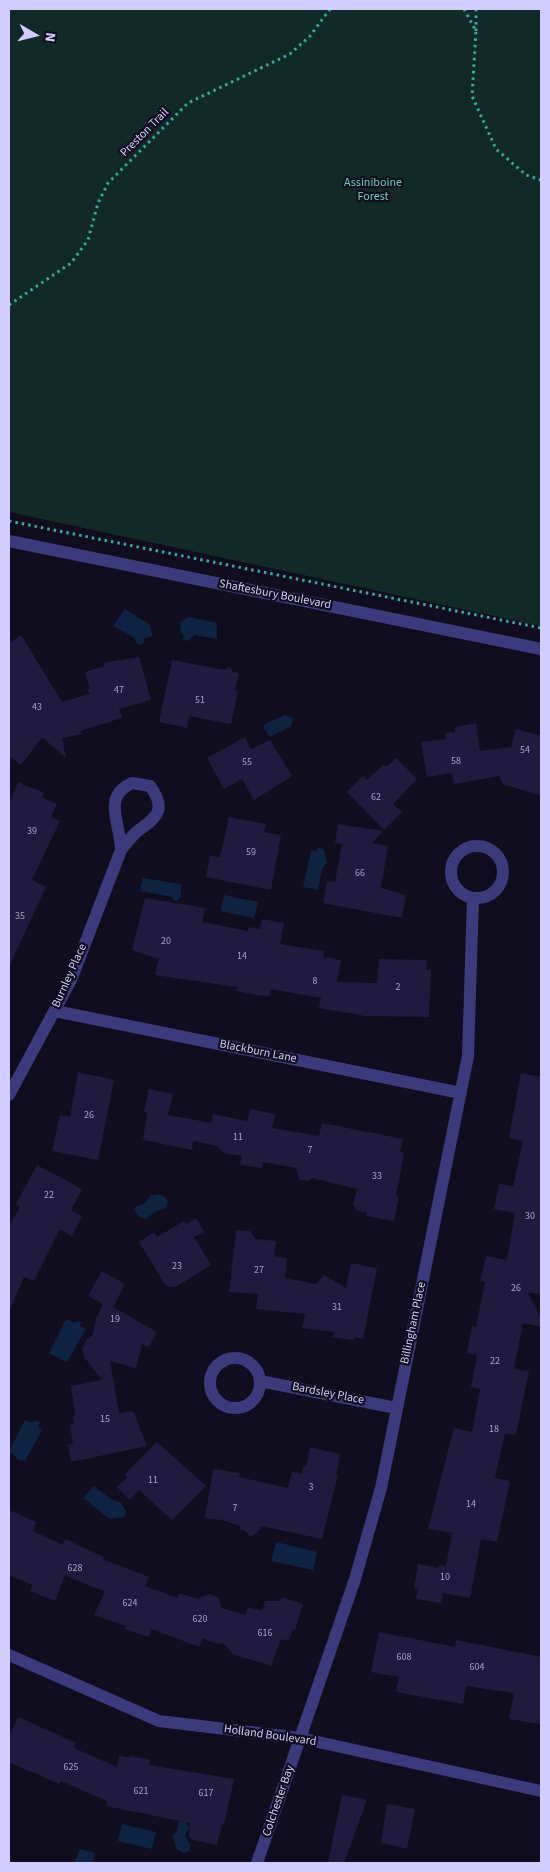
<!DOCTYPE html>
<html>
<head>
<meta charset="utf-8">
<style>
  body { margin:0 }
  #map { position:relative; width:550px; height:1872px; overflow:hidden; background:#100d1f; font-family:"Source Sans 3",sans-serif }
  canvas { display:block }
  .frame { position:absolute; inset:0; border:10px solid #d2cdfd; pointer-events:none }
  .north { position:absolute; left:10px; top:10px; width:50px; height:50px; -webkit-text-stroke:4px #100d1f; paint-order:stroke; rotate:98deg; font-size:14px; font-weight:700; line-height:20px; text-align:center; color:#d2cdfd }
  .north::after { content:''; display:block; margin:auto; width:18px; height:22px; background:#d2cdfd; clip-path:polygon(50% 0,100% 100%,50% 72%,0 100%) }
</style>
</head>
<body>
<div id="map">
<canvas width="550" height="1872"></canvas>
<div class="frame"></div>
<div class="north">N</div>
</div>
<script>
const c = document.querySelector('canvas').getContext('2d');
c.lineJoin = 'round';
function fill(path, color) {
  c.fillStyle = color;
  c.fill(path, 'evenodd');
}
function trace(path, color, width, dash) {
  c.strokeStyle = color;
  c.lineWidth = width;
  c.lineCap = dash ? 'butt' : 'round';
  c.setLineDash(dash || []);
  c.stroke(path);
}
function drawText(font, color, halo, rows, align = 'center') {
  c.font = font + ' "Source Sans 3",sans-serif';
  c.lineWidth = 4.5;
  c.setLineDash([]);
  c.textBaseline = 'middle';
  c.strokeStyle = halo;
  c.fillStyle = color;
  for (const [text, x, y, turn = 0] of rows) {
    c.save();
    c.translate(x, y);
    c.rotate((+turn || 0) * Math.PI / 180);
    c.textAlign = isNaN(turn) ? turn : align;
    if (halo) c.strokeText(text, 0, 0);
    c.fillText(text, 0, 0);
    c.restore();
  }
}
fill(new Path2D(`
  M9,9H541V626L9,512Z`), '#112927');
fill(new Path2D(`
  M125,609L149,624L153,636L144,639V643L138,645L133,637L113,626Z
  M189,617L217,623V639L194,635L189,641L182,639L184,636L181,632L180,622Z
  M285,715L291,717L293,720L291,726L270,737L263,728L265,724Z
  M318,847L324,850L327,863L322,869L318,890L303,887L311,851H316Z
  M143,878L181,884V897L177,901L173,900V897L140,891Z
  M224,895L258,902L254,918L221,911Z
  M158,1194L164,1196L168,1202L166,1208L156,1211L146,1219C138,1217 135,1215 135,1207L144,1204L150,1196Z
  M66,1319L75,1323L77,1321L81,1322L80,1326L86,1329L67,1362L49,1353Z
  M25,1420L31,1423L37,1421L40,1422L38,1427L42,1430L25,1461L19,1460L9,1451Z
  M94,1486L112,1500L120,1502L126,1511L124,1517L110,1519L83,1498Z
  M276,1542L317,1552L313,1570L271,1561Z
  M183,1819L189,1827L185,1836L191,1845L189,1851L184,1853L177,1849L172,1836L176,1833L180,1820Z
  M122,1824L156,1832L152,1849L118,1841Z
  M80,1849L95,1853L93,1863H74Z`), '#0e2342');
fill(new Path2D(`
  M21,635L62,702L89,694L88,689H90L85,672L104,666L103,663L139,657L151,700L119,709L122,718L80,731L82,734L62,738L66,758L42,737L21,765L9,756V643Z
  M172,660L225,670L230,667L233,672L239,673L235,691H238L231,724L189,716L187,728L159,722Z
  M476,723L480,751L511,747L516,729L541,736V796L503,784L499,776L454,784L452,773L427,777L421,742L446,739L445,733L455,732V727Z
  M245,737L251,749L270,740L292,776L254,800L242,779L224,789L207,758Z
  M396,758L417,779L393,804L402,812L384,830L347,792L363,776L367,780L383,765L386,767Z
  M18,782L44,793L42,797L57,804L51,817L60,821L32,880L46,887L9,967V804Z
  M229,817L266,824L264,832L281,835L271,890L206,877L210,856L220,857Z
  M338,824L383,831L372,843L388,846L381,888L406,895L402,918L323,903L327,881L335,882L342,844L335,843Z
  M145,898L205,908L202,922L248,931L249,927L260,929L262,919L284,923L280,944L324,951L323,957L341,960L337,982L377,983L379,959L427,960L426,970L431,969L429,1017L365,1016L319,1008L321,998L271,989L269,996L258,995L236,991L237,987L155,975L159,959L132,950Z
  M78,1072L114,1080L98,1160L52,1151L60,1115L70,1117Z
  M521,1073L541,1077V1294L528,1293L541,1318V1327L523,1323L514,1369L529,1371L516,1435L505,1433L495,1478L510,1481L497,1542L481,1539L470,1598L443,1593L441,1603L416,1599L418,1589L414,1588L418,1564L439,1568V1565L446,1566L452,1533L428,1529L454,1428L472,1432L480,1389L471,1387L477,1355L467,1353L472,1326L476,1327L485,1282L480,1281L486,1256L507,1260L515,1213L494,1209L499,1184L513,1186L523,1141L509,1138Z
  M149,1089L173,1094L168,1115L212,1123L213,1114L247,1121L250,1109L275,1114L272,1128L319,1136L322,1123L403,1139L400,1152L404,1153L396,1196L399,1197L394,1221L367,1216V1213L357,1211L353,1204L357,1189L312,1178L308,1181L300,1180L296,1168L263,1162L262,1168L240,1165L242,1156L224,1153L217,1146L193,1141L192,1150L143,1140L147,1113L144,1112Z
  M37,1165L82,1189L71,1210L82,1216L72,1236L60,1229L34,1281L24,1277L9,1312V1226L20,1207L16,1204Z
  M196,1218L204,1232L194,1237L211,1265L176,1287L166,1286L139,1242L154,1232L157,1237L184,1221L186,1224Z
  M236,1230L250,1231L256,1239L276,1241L274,1256L287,1258L285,1278L316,1284L324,1275L346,1288L351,1263L377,1268L363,1339L354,1337V1340L333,1337L334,1332L302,1328L305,1314L256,1309L258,1294L229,1292Z
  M102,1271L125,1284L113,1307L157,1332L149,1347L142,1344L136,1368L110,1361L119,1413L133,1411L147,1446L71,1462L68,1445L73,1444L70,1425L74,1424L73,1416L75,1414L71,1386L102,1380L84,1357L82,1348L87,1339L93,1335L96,1319L103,1304L88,1296Z
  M157,1442L206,1486L172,1520L139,1490L130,1500L117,1487L127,1478L125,1474Z
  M310,1447L340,1454L336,1475H338L322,1539L261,1526L260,1530L250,1537L245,1531L240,1529V1526L222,1520L205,1518L213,1469L240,1473L239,1477L288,1488L292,1472L302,1474L303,1466H306Z
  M9,1510L36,1522L33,1531L63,1545L65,1539L104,1557L102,1559L149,1577L145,1586L177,1598L179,1593L198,1599L209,1594L218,1597L222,1608L245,1615L248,1607L262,1611L265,1601H280L282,1597L303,1604L295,1630L293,1629L288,1641L281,1639L271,1666L233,1654L223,1643L217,1644L202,1638L199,1647L152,1629L148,1637L125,1629L126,1626L94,1615L105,1592L65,1575L55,1601L30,1591L33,1585L9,1575Z
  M379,1632L455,1647L456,1640L541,1657V1724L509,1719L514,1693L466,1686L463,1704L396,1692L399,1677L371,1672Z
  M18,1717L76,1743L74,1748L117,1767L119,1756L130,1758V1756L150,1760L149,1765L234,1779L224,1825L222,1824L217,1845L193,1840L189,1836L190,1823L106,1806L107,1801L61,1781L59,1784L9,1762V1737Z
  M342,1795L367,1800L344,1863H328Z
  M387,1804L415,1809L407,1849L381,1843Z`), '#211a3f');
trace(new Path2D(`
  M464,9L476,31L472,96L496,149L526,175L541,180
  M476,31V9
  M9,305L71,263L88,240L98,203L108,183L188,103L290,54L310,36L330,9
  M9,521L541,628`), '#32aca2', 3, [2.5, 4]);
trace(new Path2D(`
  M132,783L150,786C166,808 159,816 139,830C132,835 126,844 121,850C121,824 101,797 132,783Z
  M451 872a26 26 0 1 1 52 0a26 26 0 1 1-52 0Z
  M55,1011L461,1093
  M9,1095L71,980L121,850
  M210 1383a25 25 0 1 1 50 0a25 25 0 1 1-50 0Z
  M260,1381L396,1408
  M9,1655L159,1721L300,1738L541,1791
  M257,1863L355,1579L381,1488L468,1056L473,898`), '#3b3a7c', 12);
trace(new Path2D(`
  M9,541L541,649`), '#3b3a7c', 12);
drawText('10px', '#a6a0ce', null, [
  ["47",119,691],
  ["51",200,701],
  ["43",37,708],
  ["54",525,751],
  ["58",456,762],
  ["55",247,763],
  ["62",376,798],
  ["39",32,832],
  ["59",251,853],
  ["66",360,874],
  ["35",20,917],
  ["20",166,942],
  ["14",242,957],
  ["8",315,982],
  ["2",398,988],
  ["26",89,1116],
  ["11",238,1138],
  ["7",310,1151],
  ["33",377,1177],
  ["22",49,1196],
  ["30",530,1217],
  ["23",177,1267],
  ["27",259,1271],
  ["26",516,1289],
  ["31",337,1308],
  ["19",115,1320],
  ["22",495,1362],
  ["15",105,1420],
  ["18",494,1430],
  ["11",153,1481],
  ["3",311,1488],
  ["14",471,1505],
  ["7",235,1509],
  ["628",75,1569],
  ["10",445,1578],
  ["624",130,1604],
  ["620",200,1620],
  ["616",265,1634],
  ["608",404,1658],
  ["604",477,1668],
  ["625",71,1768],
  ["621",141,1792],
  ["617",206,1794]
]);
drawText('12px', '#d2cdfd', '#100d1f', [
  ["Preston Trail",145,133,-45],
  ["Shaftesbury Boulevard",275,595,11],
  ["Burnley Place",70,976,-66],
  ["Blackburn Lane",258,1052,11],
  ["Billingham Place",414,1323,-78],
  ["Bardsley Place",328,1394,11],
  ["Holland Boulevard",270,1736,8],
  ["Colchester Bay",279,1801,-71]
]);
drawText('12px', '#5dd9b7', '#100d1f', [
  ["Assiniboine",373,183],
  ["Forest",373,197]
]);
</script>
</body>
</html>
